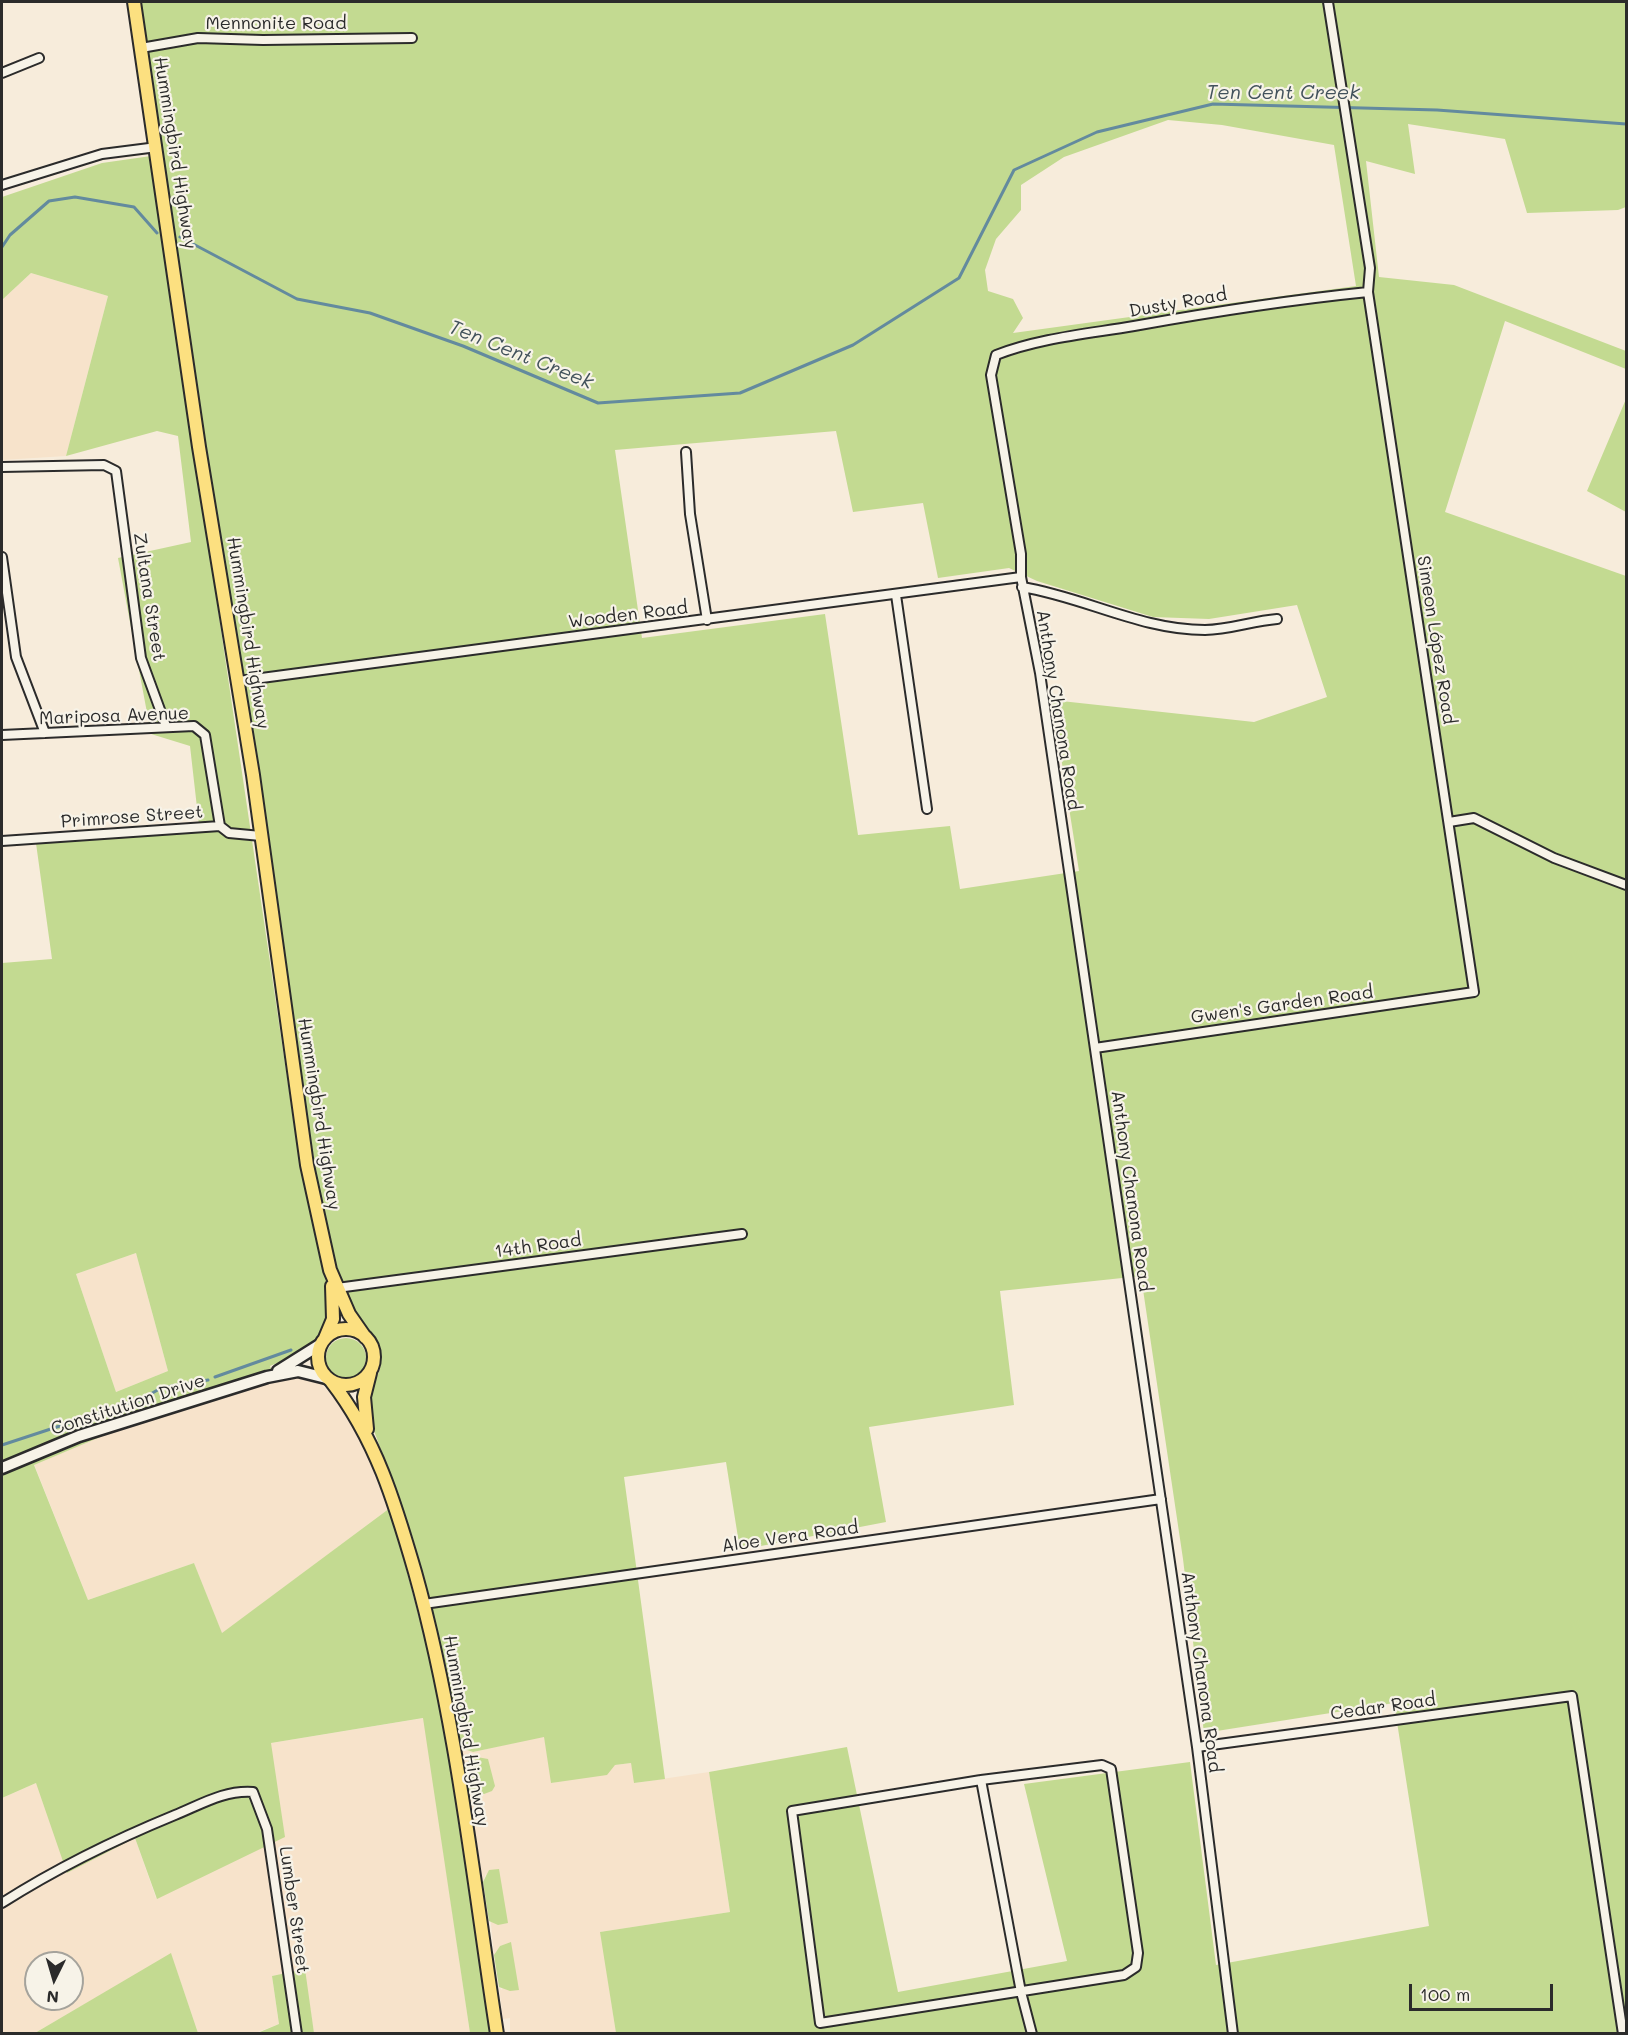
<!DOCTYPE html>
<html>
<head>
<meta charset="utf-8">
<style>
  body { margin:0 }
  #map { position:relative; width:1628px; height:2035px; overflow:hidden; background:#f7ecdb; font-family:Mali,sans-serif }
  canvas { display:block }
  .frame { position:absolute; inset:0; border:3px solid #2b2b2b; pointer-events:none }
  .north { position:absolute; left:24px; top:1951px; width:60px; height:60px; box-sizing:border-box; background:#f7f3e8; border:2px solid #a5a39c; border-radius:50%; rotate:185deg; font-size:16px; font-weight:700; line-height:24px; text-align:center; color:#2b2b2b }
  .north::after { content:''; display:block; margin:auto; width:21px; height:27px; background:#2b2b2b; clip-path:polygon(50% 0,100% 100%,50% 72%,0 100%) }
  .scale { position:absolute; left:1409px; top:1984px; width:144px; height:27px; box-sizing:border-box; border:3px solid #2b2b2b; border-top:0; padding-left:8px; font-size:18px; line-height:21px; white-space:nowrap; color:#2b2b2b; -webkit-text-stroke:4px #f7f3e8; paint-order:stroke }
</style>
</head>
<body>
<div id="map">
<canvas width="1628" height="2035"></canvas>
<div class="frame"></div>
<div class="north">N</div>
<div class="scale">100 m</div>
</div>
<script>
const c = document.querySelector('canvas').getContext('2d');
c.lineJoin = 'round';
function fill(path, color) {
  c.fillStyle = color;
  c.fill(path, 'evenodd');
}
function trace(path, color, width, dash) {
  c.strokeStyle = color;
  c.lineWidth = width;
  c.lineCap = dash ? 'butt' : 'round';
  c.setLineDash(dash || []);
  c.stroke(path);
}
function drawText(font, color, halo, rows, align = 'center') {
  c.font = font + ' Mali,sans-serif';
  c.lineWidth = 4.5;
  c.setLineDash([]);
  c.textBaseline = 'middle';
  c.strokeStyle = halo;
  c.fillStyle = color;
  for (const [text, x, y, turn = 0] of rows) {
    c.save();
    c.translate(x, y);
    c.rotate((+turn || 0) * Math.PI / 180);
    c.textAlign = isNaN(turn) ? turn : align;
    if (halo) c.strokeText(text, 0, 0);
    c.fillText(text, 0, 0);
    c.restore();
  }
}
fill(new Path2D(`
  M31,273L108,296L66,456L2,460V300Z
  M136,1253L168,1371L116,1392L76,1274Z
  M297,1374L318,1381L349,1412L379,1473L390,1508L222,1634L194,1563L88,1600L34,1464L138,1421Z
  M424,1718L470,2033H314L304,1970L272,1976L279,2024L255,2033H198L171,1954L35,2033H2V1798L36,1783L135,1838L156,1898L271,1743ZM36,1963H72V1999H36Z
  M544,1736L552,1783L615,1765L631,1763L635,1783L709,1772L730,1912L601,1932L616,2033H505V2031L510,2033V2018L503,2019L499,1987L502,1990L511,1943L500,1946L494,1955L486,1873L483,1882L469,1794L474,1795L477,1757L469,1760L464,1768L461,1748L473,1752Z`), '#f7e3cb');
fill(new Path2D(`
  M141,2H1626V207L1618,210L1527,213L1505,139L1408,124L1415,174L1366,161L1379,277L1454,285L1626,351V369L1505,321L1445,512L1626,576V2033H616L600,1932L730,1912L709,1772L847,1747L898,1992L1067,1961L1024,1784L1190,1762L1216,1965L1429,1926L1394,1703L1204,1733L1183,1559L1141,1276L1000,1291L1014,1405L869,1427L886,1522L740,1550L726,1462L624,1477L665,1779L634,1783L631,1763L615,1765L607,1775L551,1783L544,1737L473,1752L461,1748L446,1666L413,1538L373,1428L369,1400L373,1383L380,1370L381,1351L373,1335L357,1317L344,1291L324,1222L246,732ZM1168,120L1222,125L1334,145L1356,286L1013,333L1023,318L1013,299L988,291L985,270L996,239L1021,210V185L1064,157ZM836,431L853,512L923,503L938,578L1009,568L1037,581L1153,617L1209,619L1297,605L1327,697L1254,722L1052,700L1079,871L960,889L950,826L858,835L825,614L642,638L615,450Z
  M151,156L297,1145L330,1298C330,1337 303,1353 270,1366L275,1379L138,1421L34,1465L88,1600L194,1563L222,1633L390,1508L433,1670L444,1727L490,2033H470L423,1718L271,1743L285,1837L157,1899L135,1838L67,1873L36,1783L2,1798V963L52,959L35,836L199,825L190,746L151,734L118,558L191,542L178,436L157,431L66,456L108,296L31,273L2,300V197L102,163ZM136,1253L168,1371L116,1392L76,1274Z
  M1626,399V512L1587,491Z
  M326 1358a20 20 0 1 1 40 0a20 20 0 1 1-40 0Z
  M477,1757L488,1759L495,1786L492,1791L484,1794H469L464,1768L469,1760Z
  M499,1869L508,1923L498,1925L489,1921L483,1882L489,1870Z
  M511,1942L519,1990L510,1991L499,1987L494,1955L500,1946Z
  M171,1953L198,2033H35Z
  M305,1969L314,2033L255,2034L279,2024L272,1976Z`), '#c3da91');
trace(new Path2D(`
  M180,237L297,299L370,313L463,346L598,403L740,393L853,345L959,278L1014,170L1097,132L1213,104L1437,110L1626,124
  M2,247L10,235L49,201L75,197L134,207L157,233
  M215,1377L291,1350
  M2,1445L142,1399L161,1388L208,1380`), '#638a9e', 3);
const street = new Path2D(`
  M141,48L198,38L263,40L412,38
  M2,73L39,58
  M2,185L102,154L157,147
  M686,452L690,514L707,620
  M2,467L104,465L116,471L141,658L166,726
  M2,557L16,657L45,733
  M1022,587C1084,597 1141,630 1205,630C1229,630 1252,621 1277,619
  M896,595L927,809
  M239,681L1021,577
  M2,735L194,726L205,735L220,826
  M1449,822L1474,818L1554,858L1626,885
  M2,841L220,826L229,833L261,836
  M1095,1048L1474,992L1368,292L1370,268L1328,2
  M337,1288L742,1234
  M424,1604L1161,1499
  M1197,1747L1572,1696L1623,2034
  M1102,1765L1111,1769L1138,1953L1136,1967L1124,1975L820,2023L792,1811L981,1780Z
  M981,1780L1021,1992L1032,2034
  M2,1903C57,1868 114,1840 175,1815C202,1804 224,1790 253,1792L267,1829L297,2034
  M1233,2034L1197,1747L1040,673L1021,577V554L991,375L996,355C1040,338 1087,334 1134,326C1212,312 1289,300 1368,292`);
const secondary = new Path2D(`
  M278,1371L321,1344
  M2,1468L79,1436L267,1377L298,1371L326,1378`);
const primary = new Path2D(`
  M134,2L199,447L253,775L307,1165L330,1270L349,1314L365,1337
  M318 1357a28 28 0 1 1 56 0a28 28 0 1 1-56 0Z
  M325,1338L333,1319L332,1286
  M331,1381C376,1439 395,1503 415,1572C457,1722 473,1879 497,2034
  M367,1429L364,1397L370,1373`);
trace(street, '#2b2b2b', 12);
trace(secondary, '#2b2b2b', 15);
trace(primary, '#2b2b2b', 16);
trace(street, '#f7f3e8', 8);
trace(secondary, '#f7f3e8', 10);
trace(primary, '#fce080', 12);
drawText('18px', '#2b2b2b', '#f7f3e8', [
  ["Mennonite Road",276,23],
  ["Hummingbird Highway",175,153,81],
  ["Dusty Road",1178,303,-10],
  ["Zultana Street",149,597,81],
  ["Wooden Road",628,615,-7],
  ["Hummingbird Highway",248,633,81],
  ["Simeon López Road",1436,640,81],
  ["Anthony Chanona Road",1058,710,81],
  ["Mariposa Avenue",114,716,-2],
  ["Primrose Street",132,817,-4],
  ["Gwen's Garden Road",1282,1005,-8],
  ["Hummingbird Highway",319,1114,81],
  ["Anthony Chanona Road",1131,1191,82],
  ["14th Road",538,1246,-8],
  ["Constitution Drive",128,1405,-18],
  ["Aloe Vera Road",790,1537,-8],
  ["Anthony Chanona Road",1201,1672,82],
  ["Cedar Road",1383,1707,-8],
  ["Hummingbird Highway",466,1731,80],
  ["Lumber Street",294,1910,82]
]);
drawText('italic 20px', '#42525b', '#f7f3e8', [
  ["Ten Cent Creek",1283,93],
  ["Ten Cent Creek",521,355,22]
]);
</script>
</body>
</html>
